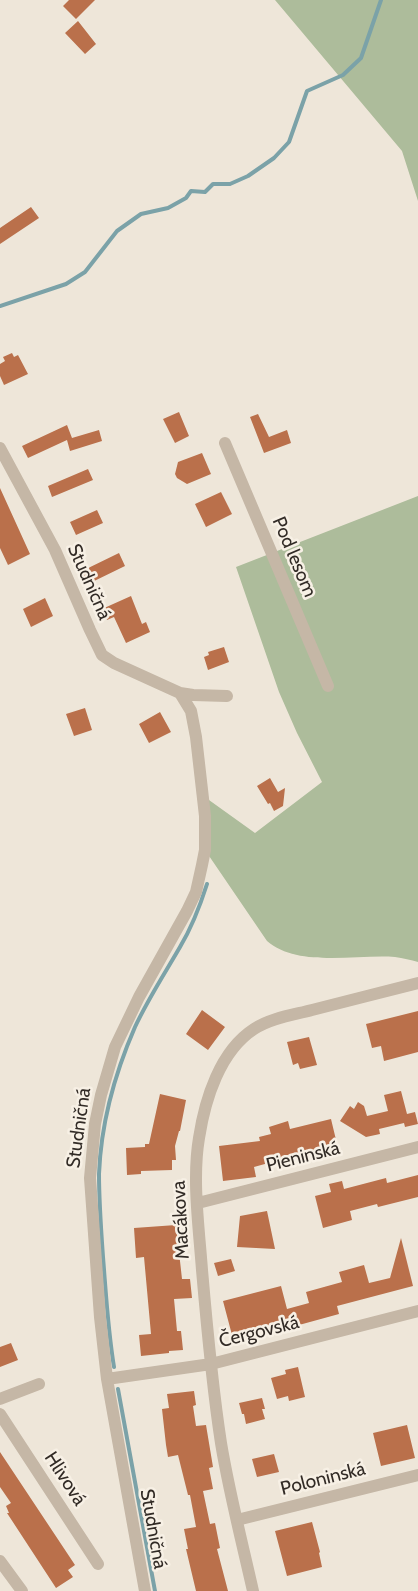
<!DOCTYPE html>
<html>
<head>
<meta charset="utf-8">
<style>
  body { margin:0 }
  canvas { display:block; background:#eee6d9 }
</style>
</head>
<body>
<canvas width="418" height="1591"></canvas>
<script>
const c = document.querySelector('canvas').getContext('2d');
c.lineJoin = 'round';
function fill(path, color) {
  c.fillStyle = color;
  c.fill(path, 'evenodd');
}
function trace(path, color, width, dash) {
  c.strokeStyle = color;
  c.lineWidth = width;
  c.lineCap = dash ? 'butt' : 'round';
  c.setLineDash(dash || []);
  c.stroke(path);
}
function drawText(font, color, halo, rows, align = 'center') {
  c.font = font + ' Cabin,sans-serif';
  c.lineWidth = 5;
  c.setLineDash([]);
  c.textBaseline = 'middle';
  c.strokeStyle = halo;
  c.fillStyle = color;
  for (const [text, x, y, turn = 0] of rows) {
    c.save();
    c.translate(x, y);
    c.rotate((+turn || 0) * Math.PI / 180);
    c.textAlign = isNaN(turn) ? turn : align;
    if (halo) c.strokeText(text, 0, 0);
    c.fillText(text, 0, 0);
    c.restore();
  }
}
fill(new Path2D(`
  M275,0H418V201L402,151Z
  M418,496V962C411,960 403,958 395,957C357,954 298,968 267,941L205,850L202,795L255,833L322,782L297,733L279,692L236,567Z`), '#adbc9b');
trace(new Path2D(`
  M0,306L66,284L85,272L117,231L141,214L168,208L186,198L191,191L205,192L213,184H230L248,176L274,158L289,142L307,91L343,75L361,58L381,0
  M114,1367C108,1331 106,1294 103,1257C101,1229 99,1202 99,1174C101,1123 115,1073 135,1027C148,999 165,973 180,947C192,927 200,906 207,884
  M118,1389L155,1591`), '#7ba2a8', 4);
fill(new Path2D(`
  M69,0H95L76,19L63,6Z
  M78,21L96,44L85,54L65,33Z
  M31,207L39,218L0,244V228Z
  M12,353L14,357L18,355L28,374L4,385L0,376V364L5,361L3,357Z
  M179,412L189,436L175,443L163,419Z
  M258,414L269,437L287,430L291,443L264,453L250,417Z
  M67,425L72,438L99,430L102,441L70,451L67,440L28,458L22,446Z
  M202,453L211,474L187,484L177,478L175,474L178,462Z
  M88,469L93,480L52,497L48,486Z
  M0,488L30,554L8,565L0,548Z
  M221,492L232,514L206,527L195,504Z
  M97,510L103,523L76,535L70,522Z
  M119,553L125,566L86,585L80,572Z
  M131,596L142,624L146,622L150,632L126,643L114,617L107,620L102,609Z
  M45,598L53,616L31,627L23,609Z
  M224,647L229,662L208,670L204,657L209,655L208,652Z
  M85,708L92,730L74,736L66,714Z
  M160,712L171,732L149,743L139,724Z
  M270,778L278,792L285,788L283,806L274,811L270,803L268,804L257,786Z
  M202,1010L225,1027L208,1050L186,1034Z
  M418,1011V1052L384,1061L381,1046L372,1048L366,1024Z
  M309,1037L317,1065L300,1069L298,1063L293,1065L287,1042Z
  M401,1091L407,1114L415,1112L418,1124L405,1127L404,1123L379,1129L380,1134L366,1137L340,1121L350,1106L354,1109L358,1102L364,1106L367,1116L388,1111L384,1095Z
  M160,1094L186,1100L180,1131H179L175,1146L176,1160H172V1170L141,1171V1174L127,1175L126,1148L145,1147V1144H149Z
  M331,1119L337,1144L254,1167L256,1177L223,1181L219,1146L260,1141L259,1137L271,1134L269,1127L288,1121L290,1129Z
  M418,1175V1197L378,1207L377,1204L350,1211L352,1220L323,1228L315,1196L331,1192L329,1184L342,1181L344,1189L386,1178L387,1183Z
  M267,1211L275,1249L237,1247L240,1216Z
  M176,1225L182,1279H190L192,1298L174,1299L177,1331H181L183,1350L169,1351V1353L141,1356L139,1335L151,1334L144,1257L136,1258L134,1228Z
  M401,1238L413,1286L337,1306L339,1314L299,1325L297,1319L232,1335L223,1301L281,1286L287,1309L309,1303L306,1292L342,1282L339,1272L364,1265L369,1283L390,1278Z
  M231,1259L235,1271L218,1276L214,1263Z
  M11,1343L18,1360L0,1367V1347Z
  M298,1367L305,1397L289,1401L288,1396L277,1399L271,1378L286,1374L285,1370Z
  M194,1391L196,1405L193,1406L196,1426L206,1425L213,1467L209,1468L213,1489L203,1491L210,1524L215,1523L220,1548L217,1549L228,1591H196L186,1549H188L184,1529L196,1527L190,1495H188L178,1455L168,1457L166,1445L162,1409L169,1408L167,1394Z
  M262,1398L265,1409H262L265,1419L246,1424L244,1414H242L239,1403Z
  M407,1425L415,1458L381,1466L373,1433Z
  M0,1452L75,1565L68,1570L73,1577L56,1588L7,1513H9L6,1506L11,1503L0,1487Z
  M274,1454L279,1472L257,1477L252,1459Z
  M312,1522L320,1552L319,1553L322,1567L287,1576L275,1531Z`), '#ba704b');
trace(new Path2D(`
  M225,443L328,686
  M0,448L55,550L90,630L102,655L114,663L180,693L193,695L227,696
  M198,1203L418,1147
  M107,1379L211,1364L418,1311
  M0,1399L39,1384
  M0,1414L98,1564
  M237,1520L418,1475
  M0,1561L22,1591
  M145,1591L107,1379L100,1317L90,1178L95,1124L101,1095L115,1047L139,997L187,911L196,892L202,865L205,850V816L196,737L191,711L180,693
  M253,1591C242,1542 229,1492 221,1443C212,1385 207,1328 202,1270C199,1228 192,1179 199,1138C205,1099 220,1051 254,1029C271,1018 293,1015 312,1010C347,1001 383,992 418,983`), '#c5b7a6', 12);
drawText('19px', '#322b26', '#f7f0e5', [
  ["Pod lesom",294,557,67],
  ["Studničná",89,582,66],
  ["Studničná",79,1128,-82],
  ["Pieninská",303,1157,-14],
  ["Macákova",181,1220,-93],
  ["Čergovská",259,1332,-14],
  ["Hlivová",65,1479,57],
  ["Poloninská",323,1479,-14],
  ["Studničná",153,1529,80]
]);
</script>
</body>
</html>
